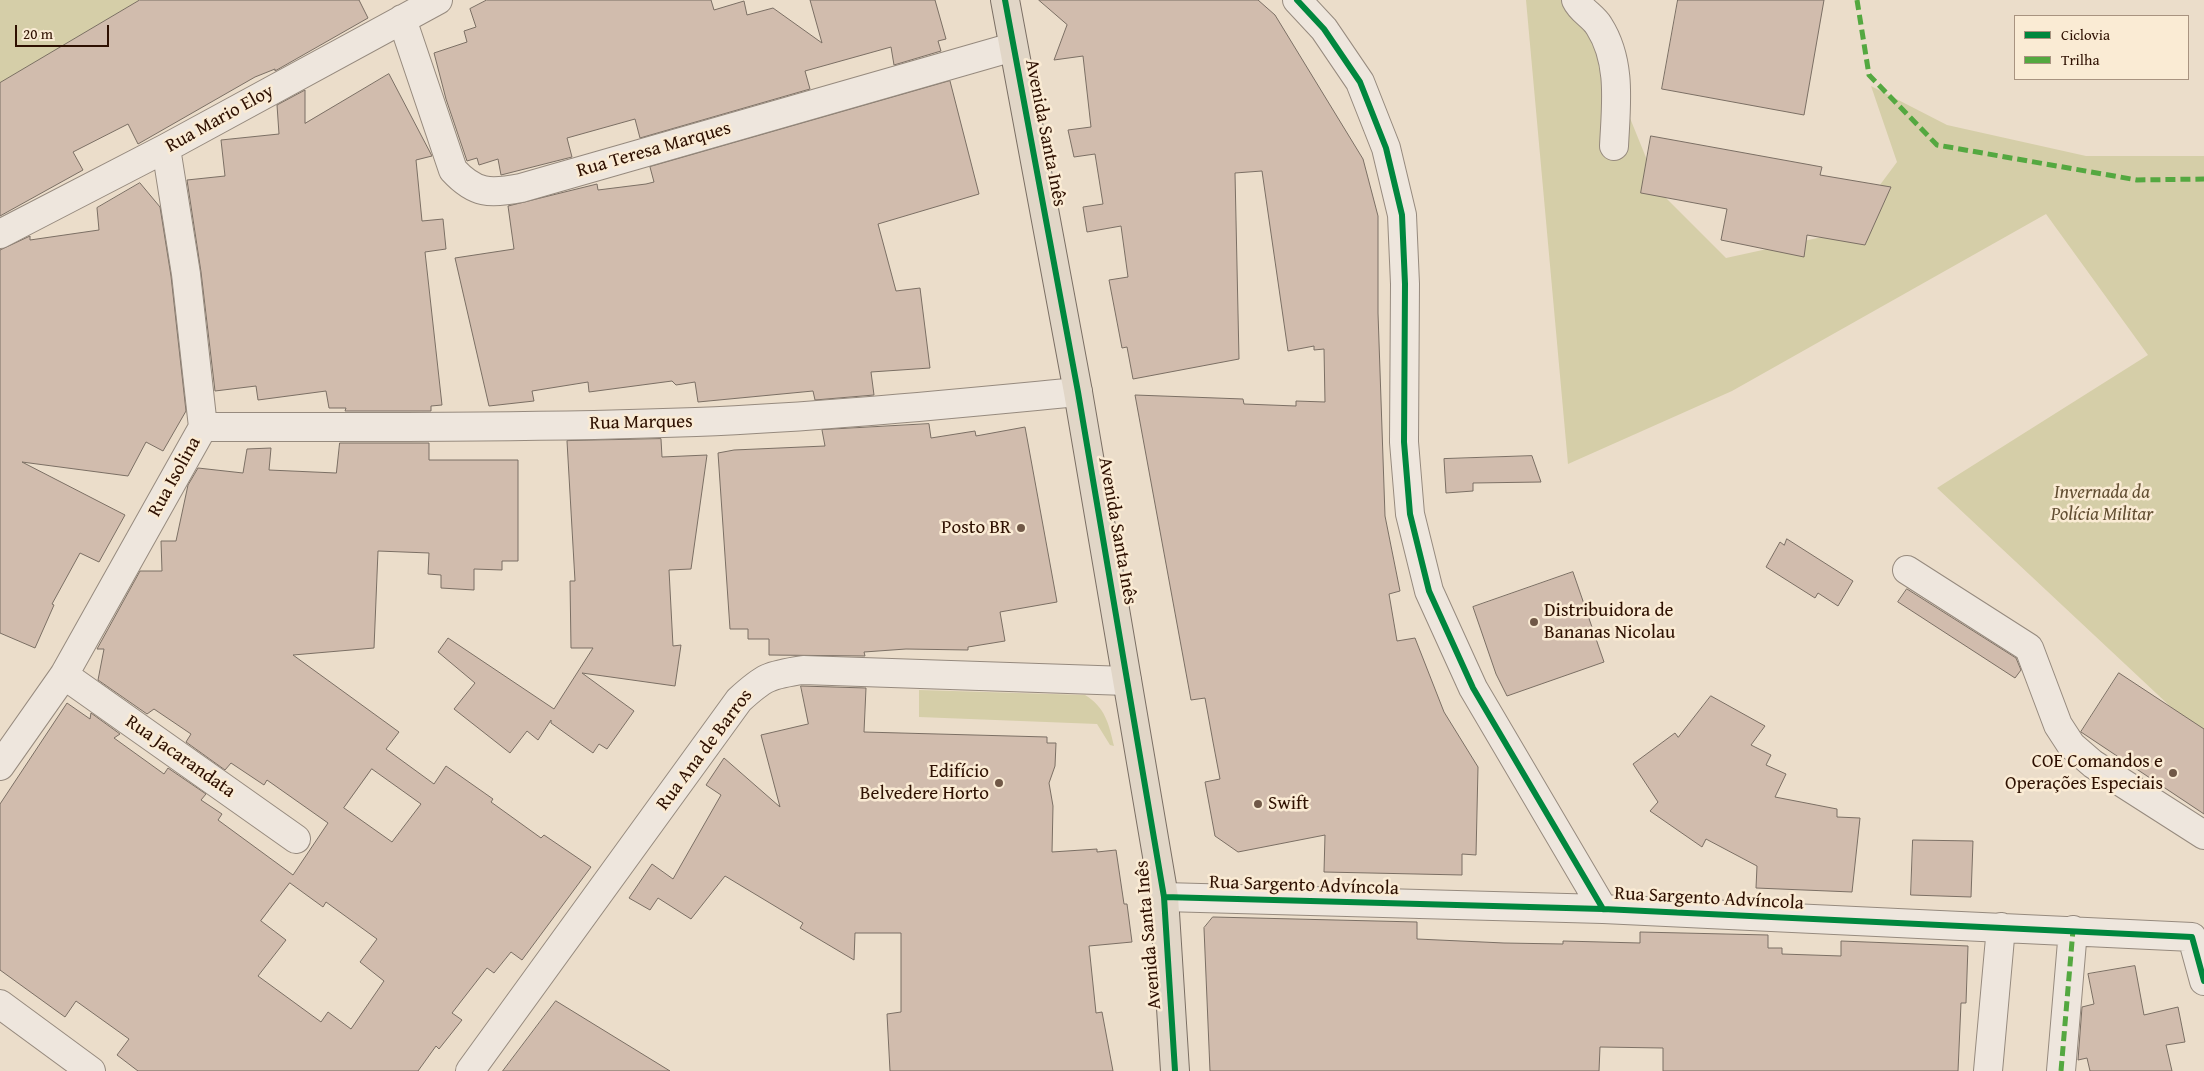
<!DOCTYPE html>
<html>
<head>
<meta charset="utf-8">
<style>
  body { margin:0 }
  #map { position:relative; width:2204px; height:1071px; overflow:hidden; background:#ebddca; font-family:"Gentium Book Plus",serif }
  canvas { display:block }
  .legend { position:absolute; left:2014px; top:15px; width:175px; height:65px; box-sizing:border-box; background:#faebd4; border:1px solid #a89380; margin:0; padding:6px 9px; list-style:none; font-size:15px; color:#2e1001 }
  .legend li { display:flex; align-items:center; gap:10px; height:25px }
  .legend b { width:25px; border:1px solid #a89380 }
  .scale { position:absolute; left:15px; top:25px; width:94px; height:22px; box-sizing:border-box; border:2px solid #2e1001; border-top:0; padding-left:6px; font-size:15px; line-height:18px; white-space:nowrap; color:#2e1001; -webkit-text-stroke:4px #faebd4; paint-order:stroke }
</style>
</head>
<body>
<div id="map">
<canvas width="2204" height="1071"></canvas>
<ul class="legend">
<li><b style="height:6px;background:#00873e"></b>Ciclovia</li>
<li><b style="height:6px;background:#54a840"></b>Trilha</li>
</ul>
<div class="scale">20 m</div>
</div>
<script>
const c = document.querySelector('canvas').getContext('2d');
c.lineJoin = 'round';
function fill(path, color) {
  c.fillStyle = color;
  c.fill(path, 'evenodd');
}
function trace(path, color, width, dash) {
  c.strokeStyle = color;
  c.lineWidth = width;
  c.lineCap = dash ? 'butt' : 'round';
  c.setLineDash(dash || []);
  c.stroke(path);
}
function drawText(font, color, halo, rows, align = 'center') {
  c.font = font + ' "Gentium Book Plus",serif';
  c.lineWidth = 5;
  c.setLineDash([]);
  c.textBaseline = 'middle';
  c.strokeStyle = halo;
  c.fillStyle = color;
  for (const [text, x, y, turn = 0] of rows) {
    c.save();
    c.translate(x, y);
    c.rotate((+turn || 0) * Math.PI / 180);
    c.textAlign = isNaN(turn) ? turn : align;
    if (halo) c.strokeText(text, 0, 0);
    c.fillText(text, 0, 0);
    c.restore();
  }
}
fill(new Path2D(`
  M0,0H140L0,85Z
  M1526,0H1582L1660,192L1726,258L1845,232L1897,162L1871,86L1947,125L2086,156H2204V738L1937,488L2148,355L2046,214L1732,391L1568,464Z
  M919,690L1085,695C1105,707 1109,724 1114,746L1110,745L1097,724L919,717Z`), '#d5cea8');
const building = new Path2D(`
  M140,0H359L368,18L275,71V69L255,77L138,144L128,124L73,152L83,170L0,216V83Z
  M487,0H711L714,10L744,1L747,15L773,8L822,43L810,0H935L946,39L938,41L941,51L894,65L891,47L805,71L810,89L640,138L635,119L567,138L572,157L501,175L498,159L479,165L477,158L467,161L446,99L434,53L467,42L464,31L476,27L470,9Z
  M1039,0H1258L1275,15L1363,159L1378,216V313L1385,516L1400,591L1389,594L1397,641L1415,638L1444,712L1478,767L1476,855L1462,854V875L1324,872L1325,835L1238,852L1215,836L1205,782L1220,779L1213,742L1205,698L1191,700L1135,395L1243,399L1244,404L1296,406V401L1325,402L1324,349L1314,350V346L1288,351L1262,171L1235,173L1239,359L1133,379L1127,347L1122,348L1109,280L1128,277L1121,226L1087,232L1083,207L1103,204L1095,154L1074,157L1068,130L1091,127L1083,56L1054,60L1067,25Z
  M1678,0H1824L1804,115L1662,89Z
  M389,74L432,156L416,160L422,221L443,219L446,249L425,252L442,405L431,406V411H345L346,408H329L326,391L258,400L256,386L215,391L201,272L187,180L225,176L221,140L279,134L277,105L305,90V123Z
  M950,81L979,194L878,224L896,291L920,288L930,368L871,372L874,395L815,400L813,391L698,402L695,382L676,385L672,381L589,392L588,382L532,391L534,401L489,406L455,258L514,249L508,206L597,184L598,190L646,184L654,182L650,167Z
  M1651,136L1822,167L1820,175L1891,187L1865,245L1807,235L1804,257L1721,240L1727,209L1641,193Z
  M140,183L160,207L171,276L186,411L163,451L146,442L128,476L22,462L125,515L99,562L80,553L52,604L54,605L35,648L0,633V250L30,236V240L99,230L97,208Z
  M929,424L931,438L975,431L976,436L1025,427L1057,602L1000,612L1005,641L968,647V650L906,649L864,652L865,656L769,655V639H748V629H730L718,453L734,450L825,446L822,430Z
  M661,439L662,457L707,455L691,569L669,570L673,646L681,645L675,686L582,673L634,711L607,749L599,744L593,753L551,723V720L538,740L527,731L510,753L454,709L475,683L438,652L448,638L554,709L593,648H571L570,581H575L567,441Z
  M340,443H429V460H518V561H502V570L474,569V590L441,588V575L428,574L429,553L378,551L374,648L293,655L399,732L386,749L434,784L446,766L493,799L491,802L541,838L544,835L591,867L522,960L511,952L494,973L487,968L452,1013L462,1020L439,1049L436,1046L418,1071H138L117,1055L129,1039L76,1001L65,1017L0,970V804L67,703L90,719L91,713L120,734L114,738L164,774L168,768L206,794L201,800L222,814L218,820L293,875L328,823L267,780L264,785L231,763L225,770L186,742L191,734L154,709L147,714L98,680L104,649H97L140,571H162L161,541H176L188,485L198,468L243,473L247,449L271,448L269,470L336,473ZM372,769L421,804L392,842L344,808ZM290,883L323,907L326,902L377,939L360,962L384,981L351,1029L328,1012L321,1022L258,976L286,940L261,921Z
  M1532,456L1541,482L1473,483V491L1446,493L1444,459Z
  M1787,539L1853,581L1838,606L1818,593L1815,598L1766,567L1780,542L1784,545Z
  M1573,572L1604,662L1507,696L1496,674L1473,607Z
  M1907,589L2016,658L2021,670L2015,678L1898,602Z
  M2119,673L2204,729V814L2081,732Z
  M801,686L866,688L864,732L1047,737V743H1056L1055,766L1049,783L1053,806L1052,852L1097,849V852L1116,850L1124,904H1127L1132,942L1089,946L1096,1013L1102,1012L1113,1071H890L887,1014L901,1012V933H855L854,960L800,928L803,923L725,876L691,919L658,898L650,910L629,898L652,864L673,879L721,795L706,785L724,758L780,807L761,735L808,724Z
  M1711,696L1765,726L1751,745L1771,755L1766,765L1786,774L1775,797L1837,809V817L1860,818L1852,892L1756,888L1757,866L1706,839L1702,847L1650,811L1658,802L1633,764L1675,733L1678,737Z
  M1913,840L1973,841L1971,897L1911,895Z
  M1213,917L1417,922V939L1504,943L1563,944V941L1640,943V932L1768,935V948H1782V954L1841,956V941L1968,946L1966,1003H1961L1958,1071H1663V1048L1600,1047L1599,1071H1210L1204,928Z
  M2135,966L2144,1015L2178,1007L2185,1042L2166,1045L2172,1071H2090L2087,1058L2078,1060L2082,1007L2094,1004L2088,974Z
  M556,1001L670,1071H503Z`);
fill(building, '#d1bcad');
trace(building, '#7b6f64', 1);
const minor = new Path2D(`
  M1297,0L1324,29L1360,82L1386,148L1402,215L1405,284L1404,442L1410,514L1429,591L1473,688L1603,909
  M1576,0C1581,11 1593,16 1599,26C1622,62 1616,105 1614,146
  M402,19L453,170C475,194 490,194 521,188L1013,47
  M0,234L166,148L438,0
  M203,427C367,427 532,428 696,422C823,417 951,404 1078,392
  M1907,570L2029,648L2058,725L2071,745L2093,764L2204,835
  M64,675L296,839
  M0,766L64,675L203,427L186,274L166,148
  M1164,897L1603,909L2192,937L2204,981
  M0,1004L91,1071
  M470,1071L739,700C764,677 769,675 803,670L1127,681
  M1988,1071L2001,927
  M2061,1071L2073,930`);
const major = new Path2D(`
  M1005,0L1078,392L1164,897L1175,1071`);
trace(minor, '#968a7e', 30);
trace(major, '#7b6f64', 30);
trace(minor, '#eee6dd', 28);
trace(major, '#e1d6c7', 28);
trace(new Path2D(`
  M1857,0L1869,75L1937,145L2137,180L2204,179
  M2061,1071L2073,930`), '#54a840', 5, [10, 5]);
trace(new Path2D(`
  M1005,0L1078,392L1164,897L1175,1071
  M1297,0L1324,29L1360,82L1386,148L1402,215L1405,284L1404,442L1410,514L1429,591L1473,688L1603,909
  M1164,897L1603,909L2192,937L2204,981`), '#00873e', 6);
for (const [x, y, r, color] of [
  [1021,528,5,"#705847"],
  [1534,622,5,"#705847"],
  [2173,773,5,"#705847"],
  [999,783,5,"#705847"],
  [1258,804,5,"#705847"]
]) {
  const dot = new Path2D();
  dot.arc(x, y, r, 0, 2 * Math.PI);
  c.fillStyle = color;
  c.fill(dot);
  trace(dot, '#faebd4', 2);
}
drawText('19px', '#2e1001', '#faebd4', [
  ["Rua Mario Eloy",220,119,-29],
  ["Avenida Santa Inês",1045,133,79],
  ["Rua Teresa Marques",654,150,-16],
  ["Rua Marques",641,423,-1],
  ["Rua Isolina",175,477,-61],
  ["Avenida Santa Inês",1117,531,80],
  ["Rua Ana de Barros",705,750,-53],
  ["Rua Jacarandata",180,757,35],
  ["Rua Sargento Advíncola",1304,886,2],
  ["Rua Sargento Advíncola",1709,899,3],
  ["Avenida Santa Inês",1149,935,-95]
]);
drawText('italic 19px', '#624e32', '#faebd4', [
  ["Invernada da",2102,493],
  ["Polícia Militar",2102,515]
]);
drawText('19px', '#2e1001', '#faebd4', [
  ["Posto BR",1011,528],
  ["Distribuidora de",1544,611,"left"],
  ["Bananas Nicolau",1544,633,"left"],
  ["COE Comandos e",2163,762],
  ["Operações Especiais",2163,784],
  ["Edifício",989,772],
  ["Belvedere Horto",989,794],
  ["Swift",1268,804,"left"]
], 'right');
</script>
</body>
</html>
